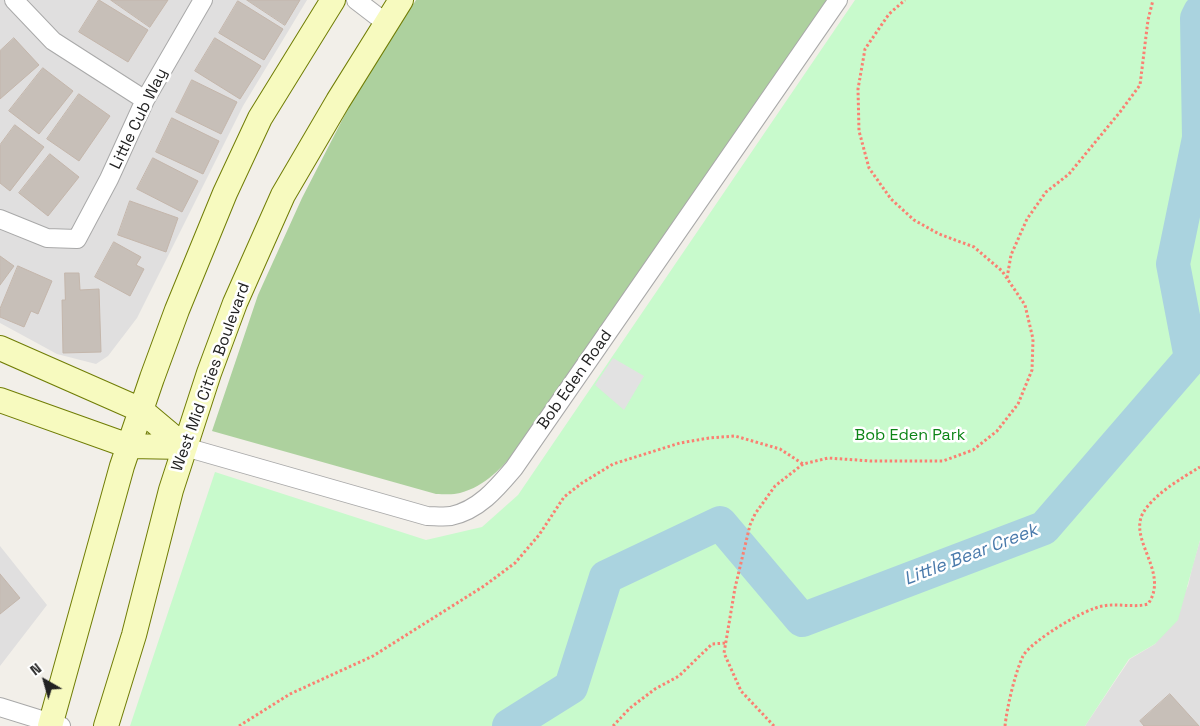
<!DOCTYPE html>
<html>
<head>
<meta charset="utf-8">
<style>
  body { margin:0 }
  #map { position:relative; width:1200px; height:726px; overflow:hidden; background:#f2efe9; font-family:"Space Grotesk",sans-serif }
  canvas { display:block }
  .north { position:absolute; left:20px; top:656px; width:50px; height:50px; -webkit-text-stroke:4px #fff; paint-order:stroke; rotate:322deg; font-size:14px; font-weight:700; line-height:20px; text-align:center; color:#222 }
  .north::after { content:''; display:block; margin:auto; width:18px; height:22px; background:#222; clip-path:polygon(50% 0,100% 100%,50% 72%,0 100%) }
</style>
</head>
<body>
<div id="map">
<canvas width="1200" height="726"></canvas>
<div class="north">N</div>
</div>
<script>
const c = document.querySelector('canvas').getContext('2d');
c.lineJoin = 'round';
function fill(path, color) {
  c.fillStyle = color;
  c.fill(path, 'evenodd');
}
function trace(path, color, width, dash) {
  c.strokeStyle = color;
  c.lineWidth = width;
  c.lineCap = dash ? 'butt' : 'round';
  c.setLineDash(dash || []);
  c.stroke(path);
}
function drawText(font, color, halo, rows, align = 'center') {
  c.font = font + ' "Space Grotesk",sans-serif';
  c.lineWidth = 5;
  c.setLineDash([]);
  c.textBaseline = 'middle';
  c.strokeStyle = halo;
  c.fillStyle = color;
  for (const [text, x, y, turn = 0] of rows) {
    c.save();
    c.translate(x, y);
    c.rotate((+turn || 0) * Math.PI / 180);
    c.textAlign = isNaN(turn) ? turn : align;
    if (halo) c.strokeText(text, 0, 0);
    c.fillText(text, 0, 0);
    c.restore();
  }
}
fill(new Path2D(`
  M0,0H307L243,106L137,318L108,356L96,364L57,354L0,323Z
  M1200,540V726H1085L1130,659L1155,644L1188,586L1193,564Z
  M0,546L47,605L0,666Z`), '#e0dfdf');
fill(new Path2D(`
  M416,0H830L519,448C502,467 486,486 460,493C453,495 443,494 436,494L212,431L258,295L302,198L353,99Z`), '#add19e');
fill(new Path2D(`
  M855,0H1200V540L1178,620L1155,644L1129,659L1085,726H130L215,472L426,540L482,527L518,495Z`), '#c8facc');
fill(new Path2D(`
  M613,358L644,376L624,410L595,385Z`), '#e2e2e2');
trace(new Path2D(`
  M509,726L571,687L606,577L720,523L802,620L1044,528L1191,358L1173,264L1199,138L1197,18L1200,12`), '#aad3df', 34);
const building = new Path2D(`
  M99,0L148,30L128,62L79,32Z
  M111,0H168L150,27Z
  M247,0H300L285,25Z
  M238,1L283,29L264,60L219,33Z
  M14,38L39,65L0,99V51Z
  M215,38L261,66L240,99L195,71Z
  M43,68L73,91L39,134L9,111Z
  M192,80L237,102L221,134L176,112Z
  M79,94L110,116L79,161L47,139Z
  M172,118L219,141L203,174L156,152Z
  M15,125L44,147L10,191L0,183V145Z
  M50,154L79,177L48,216L19,193Z
  M153,158L198,181L182,212L137,189Z
  M130,201L178,218L166,252L118,235Z
  M114,242L141,257L136,265L144,269L130,296L95,277Z
  M0,256L14,266L0,285Z
  M18,266L52,281L38,314L31,311L24,327L0,317V309Z
  M65,273H79L80,290L99,289L101,352L63,353L62,300H65Z
  M0,574L20,598L0,614Z
  M1170,694L1199,726H1144L1140,721Z`);
fill(building, '#c7bfb8');
trace(building, '#c4b6ab', 1);
const street = new Path2D(`
  M14,0L53,41L145,100
  M356,0L386,23
  M0,219L47,238L77,239L109,179L145,100L203,0
  M185,447L427,516C434,516 444,517 451,516C479,510 497,488 514,468L838,0
  M0,707L61,726`);
const secondary = new Path2D(`
  M0,348L141,410L185,447
  M0,400L129,446L185,447
  M50,726L122,466L152,378L177,310L225,193L260,118L333,0
  M106,726L134,635L171,490L209,373L235,303L283,195L338,101L401,0`);
trace(street, '#a9a9a9', 20);
trace(secondary, '#707d05', 26);
trace(new Path2D(`
  M1007,278L1011,255L1027,219L1046,192L1069,174L1120,112L1140,85L1148,20L1153,0
  M239,726L290,694L373,656L484,586L515,563L539,535L564,497L582,483L613,464L680,443L709,438L735,436L780,449L803,464
  M613,726L630,708L655,689L679,676L712,644L726,643
  M774,726L741,691L724,653L735,588L750,525L755,514L775,486L803,464L828,458L871,461H943L973,450L997,431L1018,404L1032,370L1033,339L1025,305L1002,271L974,247L939,234L914,220L891,199L869,168L859,131L858,89L865,49L889,14L905,0
  M1005,726C1007,707 1015,673 1023,656C1031,641 1086,608 1103,606C1118,603 1133,608 1148,604C1170,573 1128,540 1143,513C1154,494 1182,478 1200,467`), '#fa8072', 3, [2.5, 2.5]);
trace(street, '#fff', 18);
trace(secondary, '#f7fabf', 24);
drawText('16px', '#222', '#fff', [
  ["Little Cub Way",139,119,-64],
  ["West Mid Cities Boulevard",211,377,-70],
  ["Bob Eden Road",575,380,-55]
]);
drawText('16px', '#0c8416', '#fff', [
  ["Bob Eden Park",910,436]
]);
drawText('italic 18px', '#4a7aab', '#fff', [
  ["Little Bear Creek",971,555,-21]
]);
</script>
</body>
</html>
